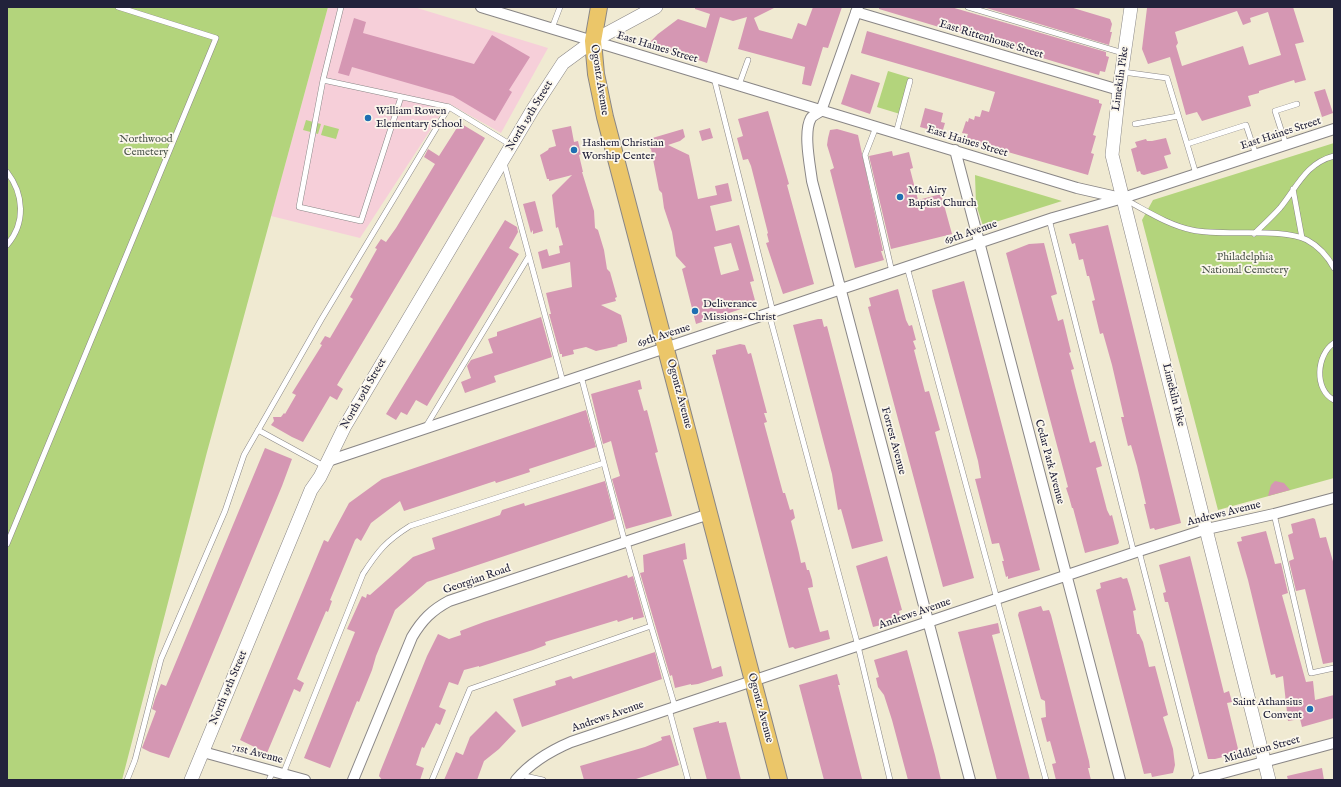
<!DOCTYPE html>
<html>
<head>
<meta charset="utf-8">
<style>
  body { margin:0 }
  #map { position:relative; width:1341px; height:787px; overflow:hidden; background:#f0ead2; font-family:"IM FELL English",serif }
  canvas { display:block }
  .frame { position:absolute; inset:0; border:8px solid #22223b; pointer-events:none }
</style>
</head>
<body>
<div id="map">
<canvas width="1341" height="787"></canvas>
<div class="frame"></div>
</div>
<script>
const c = document.querySelector('canvas').getContext('2d');
c.lineJoin = 'round';
function fill(path, color) {
  c.fillStyle = color;
  c.fill(path, 'evenodd');
}
function trace(path, color, width, dash) {
  c.strokeStyle = color;
  c.lineWidth = width;
  c.lineCap = dash ? 'butt' : 'round';
  c.setLineDash(dash || []);
  c.stroke(path);
}
function drawText(font, color, halo, rows, align = 'center') {
  c.font = font + ' "IM FELL English",serif';
  c.lineWidth = 3.5;
  c.setLineDash([]);
  c.textBaseline = 'middle';
  c.strokeStyle = halo;
  c.fillStyle = color;
  for (const [text, x, y, turn = 0] of rows) {
    c.save();
    c.translate(x, y);
    c.rotate((+turn || 0) * Math.PI / 180);
    c.textAlign = isNaN(turn) ? turn : align;
    if (halo) c.strokeText(text, 0, 0);
    c.fillText(text, 0, 0);
    c.restore();
  }
}
fill(new Path2D(`
  M328,7H414L548,48L501,133L448,103L360,238L271,216Z`), '#f6cfd9');
fill(new Path2D(`
  M7,7H328L207,452L122,780H7Z
  M888,71L911,78L900,114L877,107Z
  M306,120L321,124L318,134L303,130Z
  M324,125L339,129L336,139L321,135Z
  M1334,143V478L1218,510L1142,220L1153,200Z
  M975,175L1062,201L983,226L976,204Z`), '#b3d47c');
fill(new Path2D(`
  M695,7H776L754,18L759,30L792,39L798,23L806,26L813,7H842L828,48L823,47L811,86L802,84L805,67L738,49L747,17L733,21L720,17L707,63L663,48V50L647,45L658,34L678,19L706,28L710,14L695,9Z
  M879,7H951L1106,52V56L1109,57L1105,72L1100,71L1099,75L879,9Z
  M983,7H1070L1110,19L1112,24L1110,32H1112L1109,45Z
  M1152,7H1293L1304,42L1295,44L1306,80L1295,83L1294,80L1259,91V93L1248,96L1251,106L1202,121L1197,112L1186,115L1170,57L1148,64L1142,49L1147,8ZM1237,11L1243,25L1251,22L1250,18L1268,12L1281,55L1249,65L1243,46L1182,66L1176,46L1178,43L1175,32Z
  M354,18L366,22L363,33L474,64L492,35L530,57L509,90L512,92L495,121L453,96L352,67L349,76L338,73Z
  M867,31L1099,100V103L1102,104L1093,135L1096,136L1091,153L1094,154L1088,175L966,140L968,134L962,133L966,121L968,122L969,118L974,120L975,116L980,117L982,110L989,112L995,92L861,53Z
  M851,74L880,83L870,114L841,104Z
  M1325,89L1333,113L1322,117L1314,92Z
  M925,108L943,113L941,122L945,123L942,133L920,127Z
  M768,111L789,184L787,185L814,284L783,294L766,243L769,242L767,234L768,233L751,166L748,159L743,160L737,138L743,136L738,119Z
  M460,123L485,138L337,385L343,389L337,400L330,396L303,442L292,437L271,425L274,421L273,417H281L284,413L285,414L296,395L292,393L322,345L320,344L325,336L330,338L353,299L350,297L377,249L375,248L381,239L386,242L396,228L435,164L424,157L428,149L439,156Z
  M571,126L574,142L578,141L581,154L579,155L583,172H582L594,211L595,228L598,230L604,250L607,269L610,272L617,297L615,298L616,301L601,305L621,315L627,338V342L617,345L618,346L596,351L586,347L573,350L574,354L562,357V354H560L549,314H551L546,293L572,287L570,262L542,269L538,252L547,249L549,256L560,253L559,246L563,245L558,227L556,228L552,195L572,175L549,181V179H547L540,155L548,150L549,148L556,146L552,130Z
  M710,128L713,138L702,141L699,131Z
  M683,129L685,137L680,141L668,145L689,155L698,199L717,195L715,186L728,183L732,201L710,206L716,231L739,225L754,281L750,282L756,304L696,324L682,269L686,267L676,256L672,232L664,208L662,193L659,190L651,149L648,147L647,142L649,139ZM731,243L739,270L721,275L714,247Z
  M837,129L858,135L883,251H881L884,260L855,268L830,170L834,168L827,145L828,138L830,130Z
  M1166,138L1171,154L1164,156L1168,168L1144,175L1141,174L1140,171L1137,172L1131,149L1137,147L1135,142L1146,139L1147,141H1152Z
  M892,151L893,156L909,152L913,168L910,169L918,200L941,194L952,234L891,249L869,156Z
  M535,201L543,231L533,234V230L531,233L523,204Z
  M505,220L517,227L518,232L509,248L519,254L427,406L416,400L407,415L401,412L396,420L386,414Z
  M1108,225L1181,523L1155,530L1154,528L1150,529L1144,504H1146L1137,466L1131,445L1128,446L1121,417H1124L1112,365L1103,333L1100,334L1092,301L1095,300L1089,276H1087L1083,259L1079,260L1075,243L1072,244L1069,234Z
  M1044,243L1057,294L1051,296L1058,321L1063,319L1071,352L1069,353L1074,369L1071,370L1075,386L1090,443L1095,441L1102,466L1096,468L1107,510L1110,516L1112,515L1119,542L1118,544L1085,553L1073,508H1072L1069,497L1066,488L1068,487L1006,253L1029,244Z
  M964,281L1040,570L1008,579V576L1006,577L1002,561H1004L999,543L992,544L975,479L981,478L978,461L933,296L932,290Z
  M898,289L906,320L909,326L912,325L916,340L913,341L916,349L914,350L925,392L929,391L940,430L935,432L974,578L943,587L868,307L871,306L869,298Z
  M541,317L552,357L494,376L496,382L465,393L461,382L471,378L467,366L471,360L493,353L488,339L497,336V332Z
  M818,319H822L824,327L827,326L883,541L852,549L841,509L838,510L832,474L793,325Z
  M740,344L745,345L748,354L751,353L767,413H764L767,422L764,423L783,493H785L790,510L793,509L795,518L791,521L799,553L801,563L805,562L807,570H809L812,580L813,587L808,588L815,614L820,632L828,630L830,639L795,649L793,647L789,648L787,641L712,355L716,354V350Z
  M640,380L642,389L638,390L644,411L647,410L658,452L655,453L672,516L626,529L612,479L620,476L615,457L611,441L603,444L591,394Z
  M586,410L596,447L529,469L530,472L496,483L495,481L404,511L400,501L371,523L361,541L357,538L355,540L330,600L332,601L328,612L326,611L297,679L304,683L300,692L294,689L267,753L240,740L324,540L328,542L349,503L382,479Z
  M265,448L292,459L282,486L169,758L150,752L142,748L156,711L152,709L155,699L161,684L166,686Z
  M605,481L615,519L427,582L395,610L376,656L372,670L359,702L357,701L330,768L304,758L355,632L347,629L362,596L366,598L367,594L370,595L413,557L435,549L432,538L500,515L502,510L524,503L525,506Z
  M1275,481L1284,483L1290,490L1268,496L1271,485Z
  M1313,518L1315,519L1320,538L1326,537L1334,565V662L1323,664L1305,589L1296,591L1289,561L1294,559L1288,535L1293,533L1291,524Z
  M1266,531L1275,564L1281,563L1288,593L1282,595L1306,682L1313,681L1315,700L1334,695V718L1302,727L1300,719L1288,721L1283,676L1276,678L1275,674L1271,675L1248,580L1237,542L1242,541L1241,537Z
  M685,543L687,559L683,560L712,669L721,666L723,676L698,684L691,685V684L675,688L672,675L670,676L640,573L644,572L643,555Z
  M887,556L902,610L899,611L901,620L873,627L856,566Z
  M1190,556L1224,693L1229,691L1232,702L1227,703L1239,753L1215,759H1208L1168,602H1165L1163,593L1166,592L1159,565Z
  M627,575L628,578L633,576L644,617L633,620V617L618,622L617,620L545,642L546,645L533,650L479,667V666L464,670L458,685L449,682L439,707L446,710L440,725L436,723L424,748L422,747L416,765L424,768L420,780H382L379,776L380,772L427,656L438,634L449,639L461,635L460,631L484,622Z
  M1121,577L1123,579L1127,578L1130,587L1136,610L1133,611L1137,634H1139L1143,642L1149,667L1155,666L1168,715L1163,717L1173,749L1175,765L1173,773L1152,777L1151,773L1144,774L1096,590L1101,588L1100,583Z
  M1041,606L1043,611L1049,610L1051,615L1089,761L1090,768H1088L1091,780H1056L1052,764L1056,763L1050,741L1047,742L1041,718L1046,717L1045,701L1041,699L1039,692L1018,615L1019,612Z
  M998,623L1000,633L992,635L1030,780H997L958,632Z
  M907,650L935,755L941,780H908L892,720L884,695L878,687L876,678L879,677L874,660Z
  M655,652L662,679L522,727L513,699L556,685L555,681L571,676L573,679Z
  M837,674L840,685H838L862,779L857,780H824L799,685Z
  M496,711L516,731L499,749L484,761L477,780H444L456,752L463,755L470,737Z
  M719,721V723L726,722L741,780H707L693,728Z
  M670,735L679,765L633,780H584L580,766L645,747L662,740L661,737Z
  M1322,768L1324,780H1288L1287,776Z`), '#d597b3');
const service = new Path2D(`
  M968,7L1123,53
  M552,28L560,7
  M1123,72L1167,78L1187,144
  M714,78L773,312
  M323,80L341,7
  M739,85L748,60
  M401,97L361,221L299,207L323,80L449,107L511,145
  M1135,124L1178,116
  M876,127L865,155L892,272
  M896,133L910,81
  M1286,145L1275,111L1297,104
  M504,163L563,382
  M7,172C24,194 26,223 7,245
  M1196,174L1187,144L1246,125L1256,155
  M1293,189L1302,238
  M1126,200C1147,211 1168,225 1192,230C1225,237 1280,227 1307,240C1318,246 1328,257 1334,268
  M1049,219L1134,553
  M1254,234C1263,225 1272,217 1280,208C1297,187 1306,163 1334,156
  M907,267L1046,780
  M769,314L858,646L890,780
  M1334,343C1316,355 1314,390 1334,400
  M581,376L625,543
  M425,428L529,256
  M258,430L324,466
  M1274,514L1311,673L1334,668
  M627,542L651,626
  M7,544L216,38L118,7
  M1139,551L1198,780
  M669,709L688,780
  M283,774L363,574C378,551 386,541 410,526L604,463
  M520,775L543,780
  M127,780L135,760L161,659L225,511L244,455L321,320L449,107
  M269,780L273,771
  M432,780L470,689L651,626L675,707`);
const minor = new Path2D(`
  M481,7L1077,188L1121,198
  M858,7L821,111C818,113 813,115 811,118C803,132 810,165 812,181L970,780
  M856,12L1119,90
  M955,150L1120,780
  M328,461L1053,218L1123,198L1334,129
  M203,752L305,780
  M353,780L412,637C422,620 432,610 449,601L709,514
  M516,780C531,762 550,751 571,742L1139,551L1207,529L1274,514L1334,498
  M1197,780L1334,743`);
const tertiary = new Path2D(`
  M1131,7L1119,90L1112,155L1269,780
  M191,780L311,490L320,477L345,426L533,109L563,63L593,41L656,7`);
const primary = new Path2D(`
  M599,7L593,41L596,74L605,117L779,780`);
trace(service, '#898686', 6);
trace(minor, '#898686', 12);
trace(tertiary, '#898686', 14);
trace(primary, '#898686', 18);
trace(service, '#fff', 5);
trace(minor, '#fff', 10);
trace(tertiary, '#fff', 13);
trace(primary, '#ebc669', 16);
for (const [x, y, r, color] of [
  [368,118,4,"#1f6fb2"],
  [574,150,4,"#1f6fb2"],
  [900,197,4,"#1f6fb2"],
  [695,311,4,"#1f6fb2"],
  [1310,709,4,"#1f6fb2"]
]) {
  const dot = new Path2D();
  dot.arc(x, y, r, 0, 2 * Math.PI);
  c.fillStyle = color;
  c.fill(dot);
  trace(dot, '#fbf7ec', 1.5);
}
drawText('11px', '#22223b', '#fbf7ec', [
  ["East Rittenhouse Street",991,40,17],
  ["East Haines Street",657,48,17],
  ["Limekiln Pike",1121,79,-82],
  ["Ogontz Avenue",599,80,81],
  ["North 19th Street",530,116,-59],
  ["East Haines Street",1281,134,-18],
  ["East Haines Street",967,142,17],
  ["69th Avenue",971,233,-19],
  ["69th Avenue",664,336,-18],
  ["North 19th Street",364,394,-60],
  ["Ogontz Avenue",679,394,75],
  ["Limekiln Pike",1173,395,76],
  ["Forrest Avenue",893,441,75],
  ["Cedar Park Avenue",1049,462,75],
  ["Andrews Avenue",1224,514,-14],
  ["Georgian Road",477,580,-19],
  ["Andrews Avenue",915,614,-19],
  ["North 19th Street",229,688,-67],
  ["Ogontz Avenue",760,708,75],
  ["Andrews Avenue",608,717,-19],
  ["Middleton Street",1262,750,-15],
  ["71st Avenue",257,754,15]
]);
drawText('11px', '#22223b', '#fbf7ec', [
  ["William Rowen",376,112],
  ["Elementary School",376,125],
  ["Hashem Christian",582,144],
  ["Worship Center",582,157],
  ["Mt. Airy",908,191],
  ["Baptist Church",908,204],
  ["Deliverance",703,305],
  ["Missions-Christ",703,318],
  ["Saint Athansius",1302,703,"right"],
  ["Convent",1302,716,"right"]
], 'left');
drawText('11px', '#4e574e', '#fbf7ec', [
  ["Northwood",146,140],
  ["Cemetery",146,153],
  ["Philadelphia",1245,258],
  ["National Cemetery",1245,271]
]);
</script>
</body>
</html>
